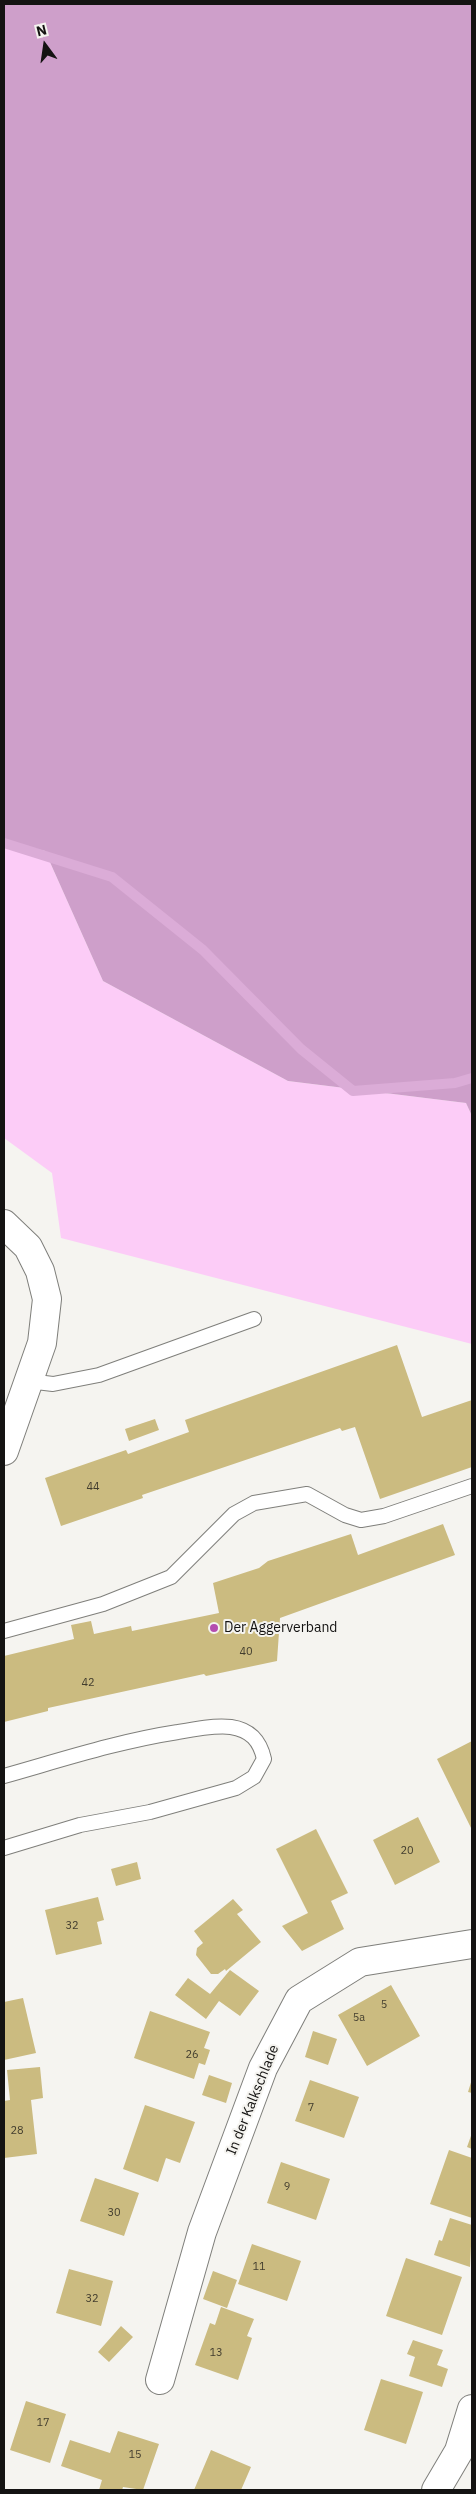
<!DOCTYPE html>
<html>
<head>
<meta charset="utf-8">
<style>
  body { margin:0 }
  #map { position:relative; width:476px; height:2494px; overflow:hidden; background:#f5f4f0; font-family:"IBM Plex Sans",sans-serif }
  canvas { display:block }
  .frame { position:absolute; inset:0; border:5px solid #141312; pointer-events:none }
  .north { position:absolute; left:20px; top:20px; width:50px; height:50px; -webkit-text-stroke:4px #f5f4f0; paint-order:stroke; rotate:346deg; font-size:14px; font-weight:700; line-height:20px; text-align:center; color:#141312 }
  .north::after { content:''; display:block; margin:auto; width:18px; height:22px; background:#141312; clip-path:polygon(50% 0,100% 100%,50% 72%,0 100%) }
</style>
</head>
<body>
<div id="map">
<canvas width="476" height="2494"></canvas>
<div class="frame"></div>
<div class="north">N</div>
</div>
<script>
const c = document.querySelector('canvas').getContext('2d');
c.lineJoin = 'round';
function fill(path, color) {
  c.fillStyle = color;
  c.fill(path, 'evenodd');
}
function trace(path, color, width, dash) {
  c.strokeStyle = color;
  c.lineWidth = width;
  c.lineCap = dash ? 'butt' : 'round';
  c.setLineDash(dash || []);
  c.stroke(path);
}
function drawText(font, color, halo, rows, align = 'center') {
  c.font = font + ' "IBM Plex Sans",sans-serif';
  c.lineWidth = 4;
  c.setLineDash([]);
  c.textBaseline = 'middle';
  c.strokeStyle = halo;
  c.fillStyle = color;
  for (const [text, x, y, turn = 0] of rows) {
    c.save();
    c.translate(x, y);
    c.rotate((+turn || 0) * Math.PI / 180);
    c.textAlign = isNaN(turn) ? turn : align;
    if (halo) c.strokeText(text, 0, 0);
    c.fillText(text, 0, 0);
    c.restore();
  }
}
fill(new Path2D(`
  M4,841L45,851L103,981L288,1081L466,1103L472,1116V1344L61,1238L52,1173L4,1138Z`), '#fcccf7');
fill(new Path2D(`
  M4,4H472V1116L466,1103L288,1081L103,981L45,851L4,841Z`), '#ce9fca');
trace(new Path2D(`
  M4,843L112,877L203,950L301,1049L353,1091L455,1083L472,1078`), '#dbacd7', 10);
fill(new Path2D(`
  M397,1345L422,1417L472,1400V1467L380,1499L355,1427L342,1431L340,1428L142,1495L143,1498L61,1526L45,1478L126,1450L128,1454L189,1432L185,1420Z
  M155,1419L159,1430L129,1441L125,1429Z
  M443,1524L455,1555L280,1618L277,1661L206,1676L204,1674L48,1708V1711L4,1722V1656L74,1639L71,1625L91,1621L94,1634L131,1626L132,1631L219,1613L213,1583L259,1568L268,1561L351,1534L358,1555Z
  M472,1741V1830L437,1759Z
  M418,1817L440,1862L395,1885L373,1840Z
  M316,1829L348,1893L331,1901L344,1929L302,1951L282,1926L308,1913L276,1849Z
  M137,1862L141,1879L116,1886L111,1869Z
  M98,1897L104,1920L97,1922L102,1944L56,1955L45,1910Z
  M233,1899L243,1910L237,1914L261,1942L226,1971L225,1969L218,1974H211L196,1955L197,1948L203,1943L194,1931Z
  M230,1970L259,1991L240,2016L219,2001L206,2019L175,1995L188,1978L210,1994Z
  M391,1985L420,2036L367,2066L338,2015Z
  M23,1998L36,2053L4,2060V2002Z
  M150,2011L210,2032L204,2048L210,2050L205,2065L199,2063L194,2079L134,2058Z
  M313,2031L337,2039L328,2065L305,2057Z
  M40,2067L43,2098L31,2100L37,2154L4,2158V2101L10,2100L7,2070Z
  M209,2075L232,2083L226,2103L202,2095Z
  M472,2079V2093L468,2092Z
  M310,2080L359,2097L344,2138L295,2121Z
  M145,2105L195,2122L180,2163L166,2158L158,2182L123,2169Z
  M472,2133V2149L467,2147Z
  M449,2150L472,2158V2218L430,2204Z
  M281,2162L330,2179L316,2220L267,2203Z
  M95,2178L139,2193L124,2236L80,2221Z
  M450,2218L472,2225L470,2267L434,2255L439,2240L442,2241Z
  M252,2244L301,2261L287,2301L238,2284Z
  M406,2258L462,2277L442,2335L386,2316Z
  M69,2269L113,2281L101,2326L56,2313Z
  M213,2271L237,2280L227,2308L203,2299Z
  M221,2307L254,2319L247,2336L252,2338L238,2380L195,2365L210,2323L215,2325Z
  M121,2326L133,2337L109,2362L98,2352Z
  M413,2340L443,2350L437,2365L448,2369L442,2387L409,2376L415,2357L407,2354Z
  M381,2379L423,2392L406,2444L364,2430Z
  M26,2401L66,2414L50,2463L10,2450Z
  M118,2431L159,2444L143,2490L123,2487L122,2490H99L102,2480L61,2466L70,2440L110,2453Z
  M211,2450L251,2467L241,2490H194Z`), '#cbbb80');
const lane = new Path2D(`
  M28,1381L53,1384L99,1375L254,1319
  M4,1631L103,1604L171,1577L234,1514L254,1503L307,1494L345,1515L361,1520L384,1516L472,1486
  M4,1776C61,1760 119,1741 178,1732C194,1729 215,1725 231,1727C251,1730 260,1741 264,1759L254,1777L236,1788L150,1812L80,1825L4,1848`);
const street = new Path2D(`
  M4,1224L28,1247L40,1271L47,1299L42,1343L4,1451
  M160,2380L202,2232L263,2068L299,2000L360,1962L472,1944
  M436,2490L459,2451L472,2409`);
trace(lane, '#7f7f7b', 16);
trace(street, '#7f7f7b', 30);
trace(lane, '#fff', 14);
trace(street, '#fff', 28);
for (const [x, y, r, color] of [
  [214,1628,5,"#b44caf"]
]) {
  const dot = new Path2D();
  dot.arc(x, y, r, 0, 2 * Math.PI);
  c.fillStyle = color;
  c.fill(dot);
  trace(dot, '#f5f4f0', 2);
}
drawText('11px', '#423d2e', null, [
  ["44",93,1487],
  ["40",246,1652],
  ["42",88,1683],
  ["20",407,1851],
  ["32",72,1926],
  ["5",384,2005],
  ["5a",359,2018],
  ["26",192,2055],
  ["7",311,2108],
  ["28",17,2131],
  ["9",287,2187],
  ["30",114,2213],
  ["11",259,2267],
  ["32",92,2299],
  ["13",216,2353],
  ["17",43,2423],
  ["15",135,2455]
]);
drawText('14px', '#141312', '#f5f4f0', [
  ["Der Aggerverband",224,1628]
], 'left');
drawText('14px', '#141312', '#f5f4f0', [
  ["In der Kalkschlade",253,2100,-68]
]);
</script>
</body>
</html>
